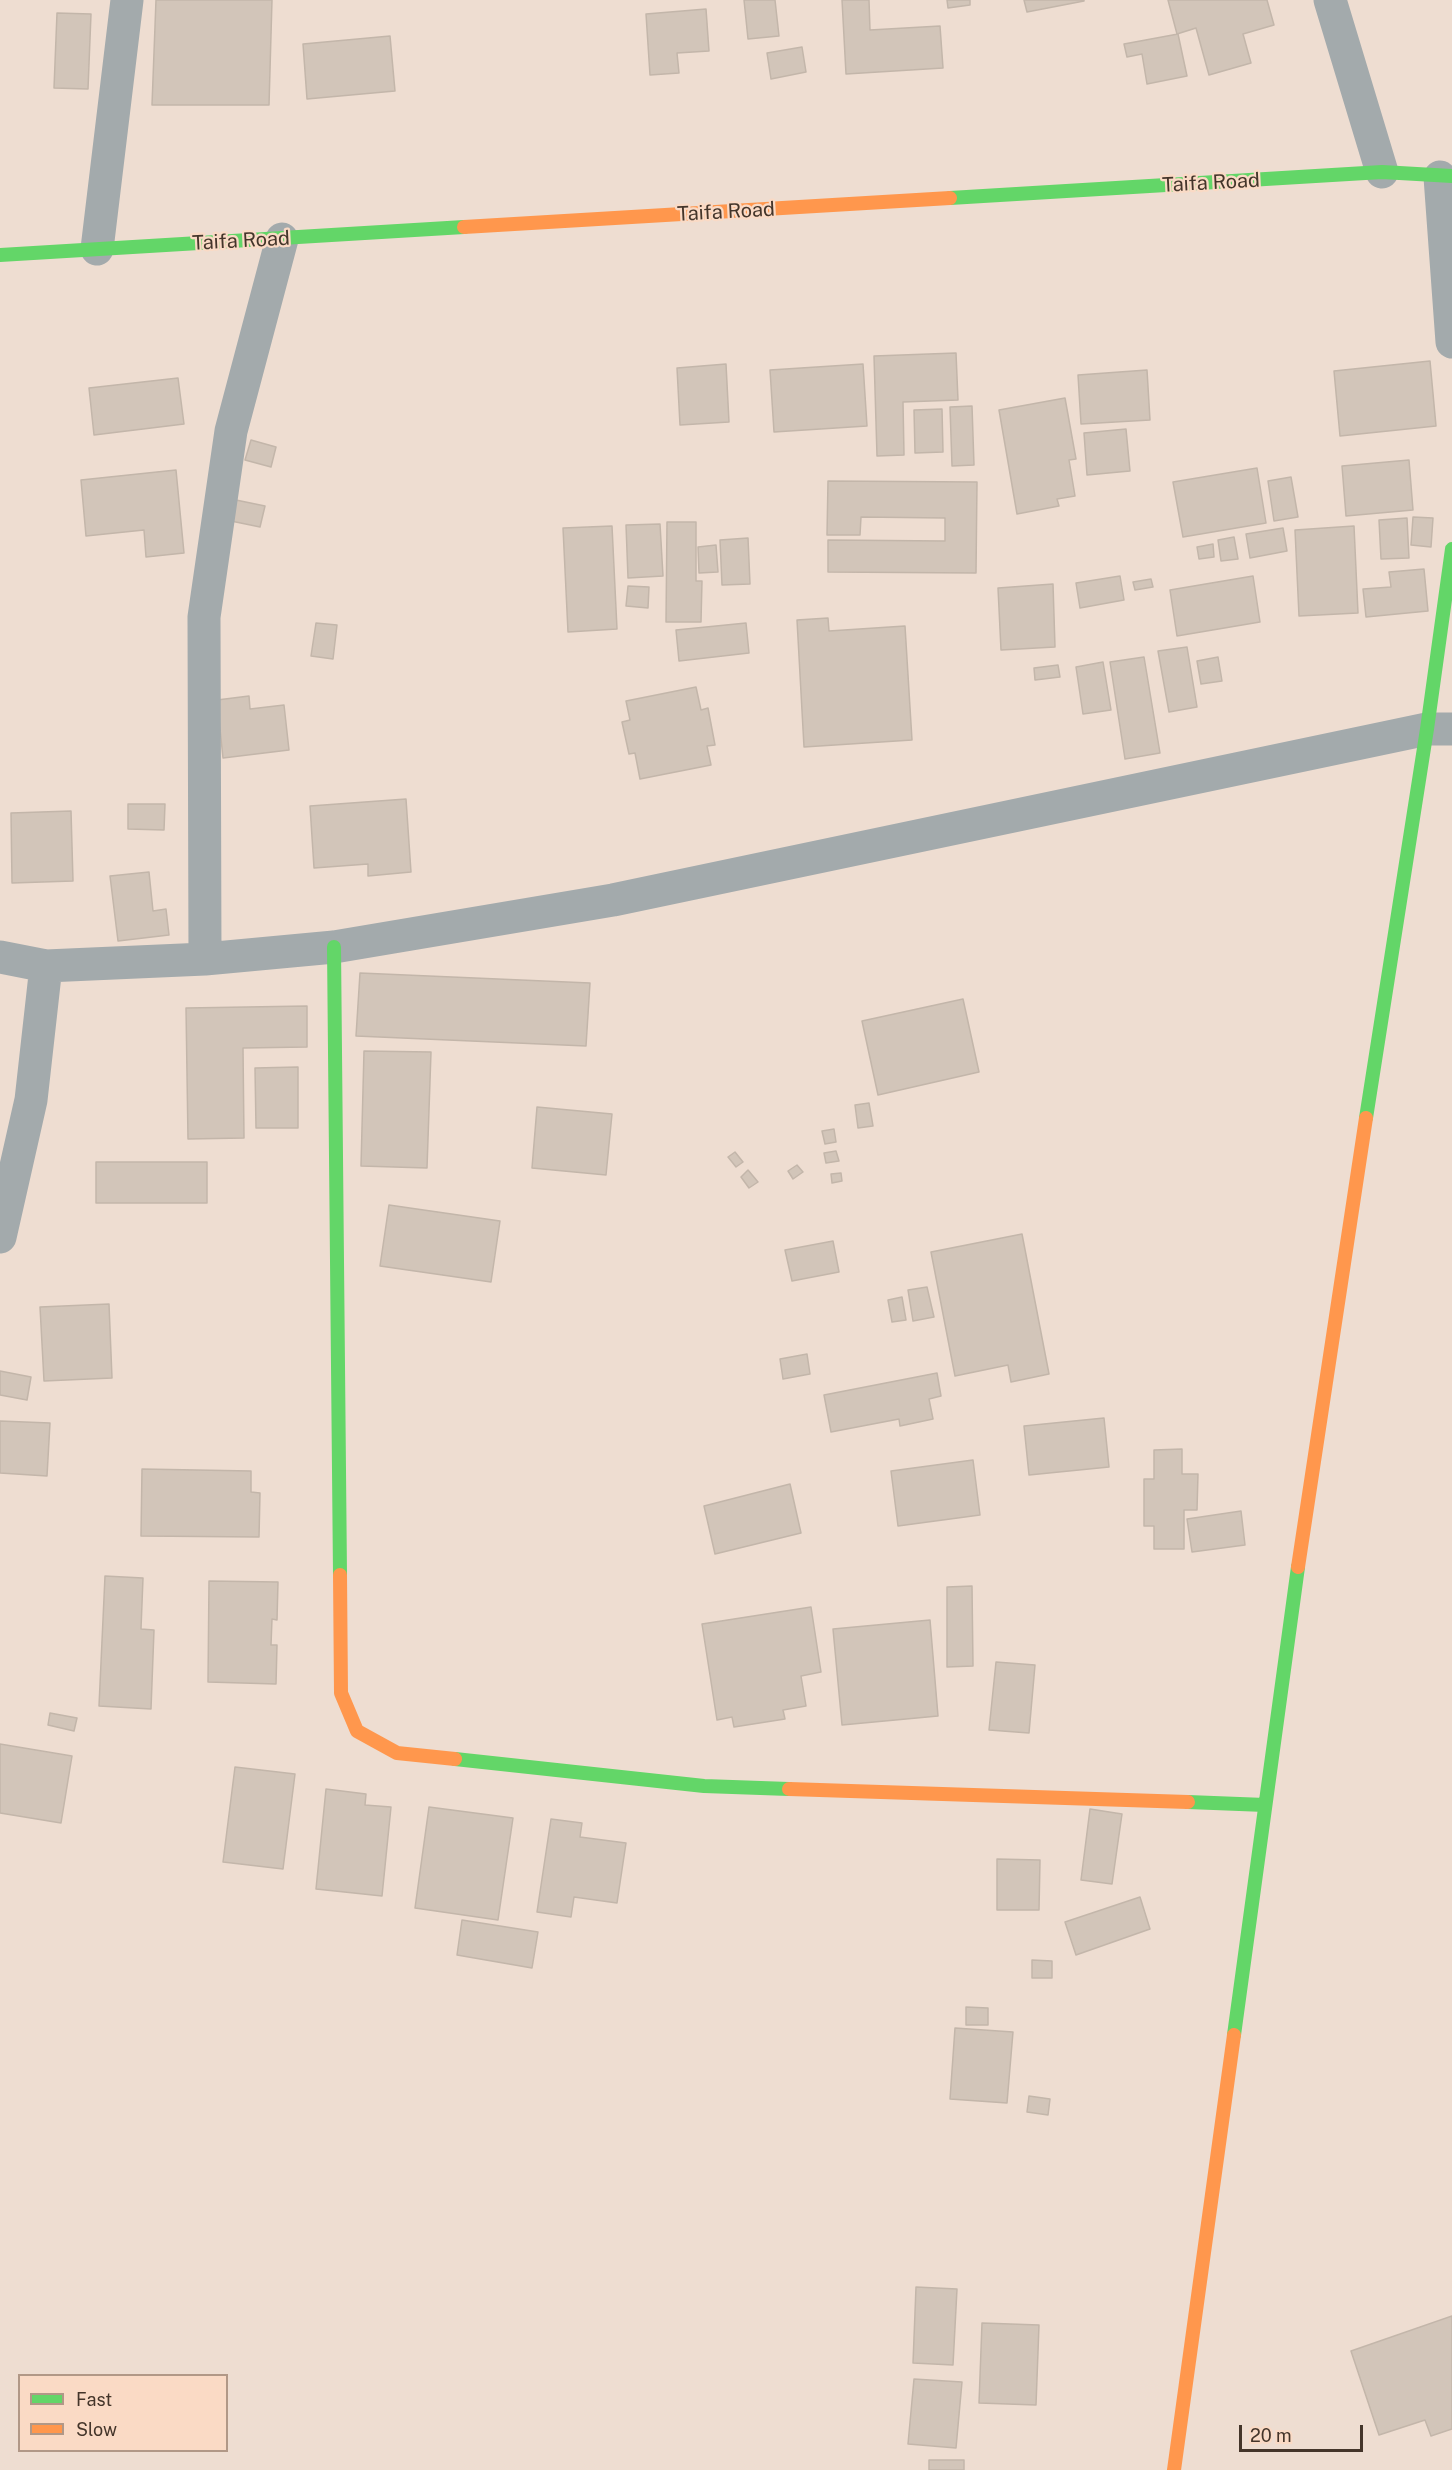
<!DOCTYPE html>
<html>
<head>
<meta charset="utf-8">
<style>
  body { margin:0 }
  #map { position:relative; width:1452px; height:2470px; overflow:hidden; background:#eeddd1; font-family:"Public Sans",sans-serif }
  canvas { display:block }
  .legend { position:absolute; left:18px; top:2374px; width:210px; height:78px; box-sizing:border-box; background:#fadac5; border:2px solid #b19887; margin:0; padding:8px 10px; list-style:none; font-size:18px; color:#44352a }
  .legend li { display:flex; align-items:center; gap:12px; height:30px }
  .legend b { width:30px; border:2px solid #b19887 }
  .scale { position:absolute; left:1239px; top:2425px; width:124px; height:27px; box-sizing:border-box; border:3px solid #44352a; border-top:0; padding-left:8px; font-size:18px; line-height:21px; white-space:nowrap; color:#44352a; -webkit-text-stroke:4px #fadac5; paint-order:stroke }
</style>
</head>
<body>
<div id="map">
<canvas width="1452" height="2470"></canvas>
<ul class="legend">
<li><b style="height:8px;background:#63d668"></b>Fast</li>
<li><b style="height:8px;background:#ff974d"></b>Slow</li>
</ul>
<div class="scale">20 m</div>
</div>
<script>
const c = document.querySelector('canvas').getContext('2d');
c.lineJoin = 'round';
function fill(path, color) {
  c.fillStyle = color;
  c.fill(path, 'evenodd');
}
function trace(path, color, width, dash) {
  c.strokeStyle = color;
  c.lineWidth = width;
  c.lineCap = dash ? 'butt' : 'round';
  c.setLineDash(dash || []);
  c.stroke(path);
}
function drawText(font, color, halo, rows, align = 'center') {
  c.font = font + ' "Public Sans",sans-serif';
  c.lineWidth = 4.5;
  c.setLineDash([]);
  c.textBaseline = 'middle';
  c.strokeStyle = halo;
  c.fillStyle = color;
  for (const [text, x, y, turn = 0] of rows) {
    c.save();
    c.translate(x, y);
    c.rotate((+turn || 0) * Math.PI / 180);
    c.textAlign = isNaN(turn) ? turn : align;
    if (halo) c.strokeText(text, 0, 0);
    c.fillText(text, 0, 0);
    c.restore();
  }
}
const building = new Path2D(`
  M156,0H272L269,105H152Z
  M744,0H775L779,36L748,39Z
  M842,0H869L870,30L940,26L943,68L846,74Z
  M947,0H970V5L948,8Z
  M1024,0H1084V1L1027,12Z
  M1168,0H1267L1274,25L1243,34L1251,63L1209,75L1196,28L1177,34Z
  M706,9L709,51L677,53L679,73L650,75L646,14Z
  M57,13L91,14L88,89L54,88Z
  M1178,34L1187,76L1147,84L1142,54L1127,57L1124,44Z
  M390,36L395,91L307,99L303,44Z
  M802,47L806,72L771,79L767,53Z
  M956,353L958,400L903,402L904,455L877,456L874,356Z
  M1430,361L1436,426L1340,436L1334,371Z
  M726,364L729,422L680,425L677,368Z
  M863,364L867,426L774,432L770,370Z
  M1147,370L1150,420L1081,424L1078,375Z
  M178,378L184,424L94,435L89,388Z
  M1065,398L1076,459L1069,460L1075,496L1057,499L1059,506L1017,514L999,410Z
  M972,406L974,465L952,466L950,407Z
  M942,409L943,452L915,453L914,410Z
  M1126,429L1130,471L1087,475L1084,433Z
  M251,440L276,447L271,467L245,460Z
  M1409,460L1413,510L1346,516L1342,466Z
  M1257,468L1266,523L1183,537L1173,482Z
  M176,470L184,553L146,557L144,530L86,536L81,480Z
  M1291,477L1298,517L1274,521L1268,481Z
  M828,481L977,482L976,573L828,572V540L945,541V518L861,517L860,535H827Z
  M236,500L265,506L260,527L231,521Z
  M1413,517L1433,518L1431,547L1411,545Z
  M1407,518L1409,558L1381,559L1379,520Z
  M667,522H696V581H702L701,622H666Z
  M660,524L663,576L628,578L626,525Z
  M612,526L617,629L568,632L563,528Z
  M1354,526L1358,613L1299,616L1295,530Z
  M1283,528L1287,551L1250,558L1246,534Z
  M1234,537L1238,559L1221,561L1218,540Z
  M748,538L750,584L722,585L720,540Z
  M1213,544L1214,557L1199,559L1197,547Z
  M716,545L718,572L699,573L698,547Z
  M1424,569L1428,611L1366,617L1363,589L1391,587L1389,572Z
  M1120,576L1124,600L1080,608L1076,583Z
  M1253,576L1260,622L1177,636L1170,590Z
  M1151,579L1153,587L1135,590L1133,582Z
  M1053,584L1055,647L1001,650L998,588Z
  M628,586L649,587L648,608L626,606Z
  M828,618L829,631L905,626L912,740L804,747L797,620Z
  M316,623L337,625L333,659L311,656Z
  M746,623L749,653L679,661L676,630Z
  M1187,647L1197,707L1169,712L1158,651Z
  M1144,657L1160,753L1125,759L1110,662Z
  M1218,657L1222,681L1201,684L1197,661Z
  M1103,662L1111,710L1083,714L1076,667Z
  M1058,665L1060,677L1035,680L1034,668Z
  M696,687L701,710L708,708L715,745L707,746L711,765L640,779L635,753L629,754L622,722L630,720L626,701Z
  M249,696L250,709L284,705L289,750L223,758L217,700Z
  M406,799L411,872L368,876V864L314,868L310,806Z
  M128,804H165L164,830L128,829Z
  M71,811L73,881L12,883L11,813Z
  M149,872L153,911L166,909L169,935L118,941L110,876Z
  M360,973L590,983L586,1046L356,1036Z
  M963,999L979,1072L878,1095L862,1021Z
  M307,1006V1047L243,1048L244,1138L188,1139L186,1008Z
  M364,1051L431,1052L427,1168L361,1166Z
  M298,1067V1128H256L255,1068Z
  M869,1103L873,1126L858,1128L855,1105Z
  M537,1107L612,1114L606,1175L532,1168Z
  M834,1129L836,1142L825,1144L822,1131Z
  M836,1151L839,1161L826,1163L824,1153Z
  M735,1152L743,1162L736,1167L728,1157Z
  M96,1162H207V1203H96Z
  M797,1165L803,1172L793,1179L788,1171Z
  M748,1170L758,1182L749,1188L741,1177Z
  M841,1173L842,1181L832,1183L831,1174Z
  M389,1205L500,1221L491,1282L380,1266Z
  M1022,1234L1049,1374L1011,1382L1008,1365L955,1376L931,1252Z
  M833,1241L839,1272L792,1281L785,1250Z
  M927,1287L934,1317L913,1321L908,1290Z
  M902,1297L906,1320L892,1322L888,1300Z
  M109,1304L112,1378L44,1381L40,1307Z
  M807,1354L810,1374L783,1379L780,1359Z
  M0,1371L31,1377L27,1400L0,1395Z
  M937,1373L941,1396L929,1399L933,1419L900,1426L899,1419L831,1432L824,1395Z
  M1104,1418L1109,1467L1029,1475L1024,1426Z
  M0,1421L50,1423L47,1476L0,1473Z
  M1182,1449V1474H1198L1197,1510H1184V1549H1154V1526H1144V1479H1154V1450Z
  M973,1460L980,1515L898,1526L891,1471Z
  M142,1469L251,1471V1492L260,1493L259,1537L141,1536Z
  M790,1484L801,1533L715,1554L704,1506Z
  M1241,1511L1245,1545L1192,1552L1187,1519Z
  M105,1576L143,1578L141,1629L154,1630L151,1709L99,1706Z
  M209,1581L278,1582L277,1620L272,1619L271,1645H277L276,1684L208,1682Z
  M972,1586L973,1666L947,1667V1587Z
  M811,1607L821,1672L801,1676L806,1706L783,1710L785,1719L734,1727L732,1717L717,1720L702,1624Z
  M930,1620L938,1716L842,1725L833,1629Z
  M996,1662L1035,1665L1029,1733L989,1730Z
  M50,1713L77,1718L74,1731L48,1725Z
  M0,1744L72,1756L61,1823L0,1813Z
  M235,1767L295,1774L283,1869L223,1862Z
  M326,1789L366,1794L365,1805L391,1807L382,1896L316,1889Z
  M429,1807L513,1818L498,1920L415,1908Z
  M1090,1809L1122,1814L1112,1884L1081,1880Z
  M551,1819L582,1823L580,1837L626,1843L617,1903L574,1897L571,1917L537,1912Z
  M997,1859L1040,1860L1039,1910H997Z
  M1140,1897L1150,1929L1076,1955L1065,1922Z
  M462,1920L538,1932L532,1968L457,1955Z
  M1032,1960L1052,1961V1978H1032Z
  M966,2007L988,2008V2025H966Z
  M955,2028L1013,2032L1007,2103L950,2099Z
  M1029,2096L1050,2099L1048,2115L1027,2112Z
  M916,2287L957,2289L953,2365L913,2363Z
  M1452,2316V2429L1431,2436L1425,2420L1379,2435L1351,2351Z
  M982,2323L1039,2325L1036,2405L979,2403Z
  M914,2379L962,2382L956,2448L908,2444Z
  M929,2460H964V2470H929Z`);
fill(building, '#d2c5b9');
trace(building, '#c3b6aa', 1.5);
trace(new Path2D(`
  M1330,0L1382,172
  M1440,177L1452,342
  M97,249L127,0
  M0,957L46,966L205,959L334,947L613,900L1427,729H1452
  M205,959L204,617L231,431L282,239
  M0,1237L31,1100L46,966`), '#a3aaac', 33);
trace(new Path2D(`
  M950,198L1382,172L1452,176
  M0,255L464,227
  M334,947L340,1575
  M1366,1118L1427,729L1452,549
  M455,1759L704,1786L789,1789
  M1188,1802L1265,1805
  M1234,2035L1298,1567`), '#63d668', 14);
trace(new Path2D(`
  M464,227L950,198
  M1298,1567L1366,1118
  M340,1575L341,1693L357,1731L397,1753L455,1759
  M789,1789L1188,1802
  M1174,2470L1234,2035`), '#ff974d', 14);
drawText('20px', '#44352a', '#fadac5', [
  ["Taifa Road",1211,183,-3],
  ["Taifa Road",726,212,-3],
  ["Taifa Road",241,241,-3]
]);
</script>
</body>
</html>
